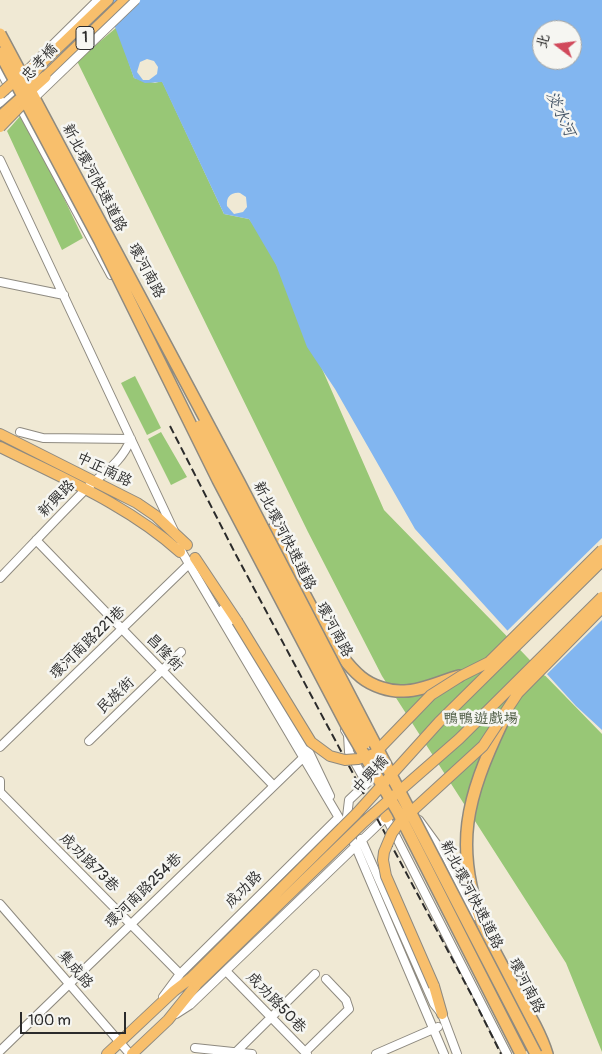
<!DOCTYPE html>
<html>
<head>
<meta charset="utf-8">
<style>
  body { margin:0 }
  #map { position:relative; width:602px; height:1054px; overflow:hidden; background:#f0e9d4; font-family:Pangolin,"LXGW WenKai TC",sans-serif }
  canvas { display:block }
  .north { position:absolute; left:532px; top:20px; width:50px; height:50px; box-sizing:border-box; background:#f6f6f2; border:1px solid #a5a5a2; border-radius:50%; rotate:285deg; font-size:14px; font-weight:700; line-height:20px; text-align:center; color:#2b2b2b }
  .north::after { content:''; display:block; margin:auto; width:18px; height:22px; background:#d1495b; clip-path:polygon(50% 0,100% 100%,50% 72%,0 100%) }
  .scale { position:absolute; left:20px; top:1012px; width:106px; height:22px; box-sizing:border-box; border:2px solid #2b2b2b; border-top:0; padding-left:6px; font-size:15px; line-height:18px; white-space:nowrap; color:#2b2b2b; -webkit-text-stroke:4px #f6f6f2; paint-order:stroke }
</style>
</head>
<body>
<div id="map">
<canvas width="602" height="1054"></canvas>
<div class="north">北</div>
<div class="scale">100 m</div>
</div>
<script>
const c = document.querySelector('canvas').getContext('2d');
c.lineJoin = 'round';
function fill(path, color) {
  c.fillStyle = color;
  c.fill(path, 'evenodd');
}
function trace(path, color, width, dash) {
  c.strokeStyle = color;
  c.lineWidth = width;
  c.lineCap = dash ? 'butt' : 'round';
  c.setLineDash(dash || []);
  c.stroke(path);
}
function drawText(font, color, halo, rows, align = 'center') {
  c.font = font + ' Pangolin,"LXGW WenKai TC",sans-serif';
  c.lineWidth = 5;
  c.setLineDash([]);
  c.textBaseline = 'middle';
  c.strokeStyle = halo;
  c.fillStyle = color;
  for (const [text, x, y, turn = 0] of rows) {
    c.save();
    c.translate(x, y);
    c.rotate((+turn || 0) * Math.PI / 180);
    c.textAlign = isNaN(turn) ? turn : align;
    if (halo) c.strokeText(text, 0, 0);
    c.fillText(text, 0, 0);
    c.restore();
  }
}
fill(new Path2D(`
  M117,27L134,78L155,83L162,81L224,214L249,219L266,241L384,510L602,734V1052L566,963L382,676L308,532L77,61Z
  M23,113L83,238L62,250L7,131Z
  M135,376L161,428L147,435L121,383Z
  M161,432L187,477L171,485L148,439Z`), '#98c776');
fill(new Path2D(`
  M105,0H602V730L576,706L415,529L335,389L307,347L276,265L249,219L224,214L162,82L145,83L134,78ZM542,30H572V60H542ZM147,59L154,61L158,67L157,74L149,80H143L137,72L140,62ZM240,193L246,197L247,207L243,212L234,214L227,206C226,197 231,192 240,193Z`), '#82b6f0');
fill(new Path2D(`
  M602,538V620L545,676L505,633Z`), '#f0e9d4');
const minor = new Path2D(`
  M28,69L98,0
  M0,70L111,275
  M0,103L19,94
  M0,160L174,531
  M0,282L64,295
  M36,540L273,785
  M179,547L355,845L444,1054
  M0,578C28,549 55,520 83,492C102,473 120,465 131,439L43,438L20,432
  M223,609L309,752L330,796
  M345,730L348,735L349,752L366,782
  M89,741L181,652
  M0,747L191,562
  M0,781V794
  M0,792L180,974
  M419,820L446,857L475,916
  M346,825L349,800L386,765
  M361,839L434,1004L442,1014L457,1054
  M0,904L130,1054
  M226,971L307,1054
  M163,997L180,974L338,818
  M176,1014L190,1005L386,817L507,1054
  M195,1048L252,1054
  M0,1051L309,752
  M236,1052L315,974
  M305,1052L349,1009L346,1000L326,979
  M376,1054L438,1027`);
const major = new Path2D(`
  M31,68L39,66L108,0
  M45,77L125,0
  M0,434L137,503L156,516L187,545
  M0,447C62,478 128,505 180,552
  M195,558L237,621
  M434,986L442,1014
  M107,1054L174,991L191,978
  M132,1054L168,1020L197,984`);
const highway = new Path2D(`
  M272,530C293,570 328,650 361,677C372,686 390,692 404,691C422,691 441,681 459,676
  M502,723C467,797 452,847 484,928C490,945 501,962 509,979C522,1003 539,1028 547,1054
  M386,817L398,809`);
trace(minor, '#8e8a80', 10);
trace(major, '#8e8a80', 12);
trace(highway, '#8e8a80', 14);
trace(minor, '#fff', 8);
trace(major, '#f8bf6c', 10);
trace(highway, '#f8bf6c', 11);
trace(new Path2D(`
  M170,426L235,553L471,994L501,1054`), '#2b2b2b', 2, [8, 4]);
const minorBridge = new Path2D(`
  M31,101L136,0`);
const majorBridge = new Path2D(`
  M0,94L28,69
  M0,127L29,97
  M237,621L311,742L330,756L345,760L358,759L374,754L431,695L461,676L489,662L602,550
  M191,978L356,814L439,722L602,561
  M197,984L364,822L459,739L602,597
  M434,986L386,876L383,860L384,852L392,833L400,822L483,746L518,693L602,608`);
const highwayBridge = new Path2D(`
  M0,34L239,482L536,1054
  M0,53L100,241L218,480L346,724L398,812L521,1054
  M20,87L39,66
  M0,117L45,77
  M200,426L365,743`);
trace(minorBridge, '#8e8a80', 10, []);
trace(majorBridge, '#8e8a80', 12, []);
trace(highwayBridge, '#8e8a80', 14, []);
trace(minorBridge, '#fff', 8);
trace(majorBridge, '#f8bf6c', 10);
trace(highwayBridge, '#f8bf6c', 11);
for (const [x, y, w] of [
  [85,38,18]
]) {
  const box = new Path2D();
  box.roundRect(x - w / 2, y - 11.5, w, 23, 4);
  c.fillStyle = '#f6f6f2';
  c.fill(box);
  trace(box, '#2b2b2b', 1);
}
drawText('bold 14px', '#2b2b2b', null, [
  ["1",85,38]
]);
drawText('15px', '#2b2b2b', '#f6f6f2', [
  ["忠孝橋",40,63,-47],
  ["新北環河快速道路",94,178,62],
  ["環河南路",146,271,62],
  ["中正南路",104,470,26],
  ["新興路",57,499,-46],
  ["新北環河快速道路",284,536,63],
  ["環河南路",334,630,62],
  ["環河南路221巷",88,643,-44],
  ["昌隆街",164,653,46],
  ["民族街",116,696,-44],
  ["中興橋",371,775,-48],
  ["成功路73巷",89,863,45],
  ["成功路",244,890,-45],
  ["環河南路254巷",144,891,-44],
  ["新北環河快速道路",471,895,63],
  ["集成路",75,970,49],
  ["環河南路",526,986,63],
  ["成功路50巷",276,1003,46]
]);
drawText('15px', '#4c5a42', '#f6f6f2', [
  ["鴨鴨遊戲場",481,719]
]);
drawText('italic 16px', '#455566', '#f6f6f2', [
  ["淡水河",560,114,65]
]);
</script>
</body>
</html>
